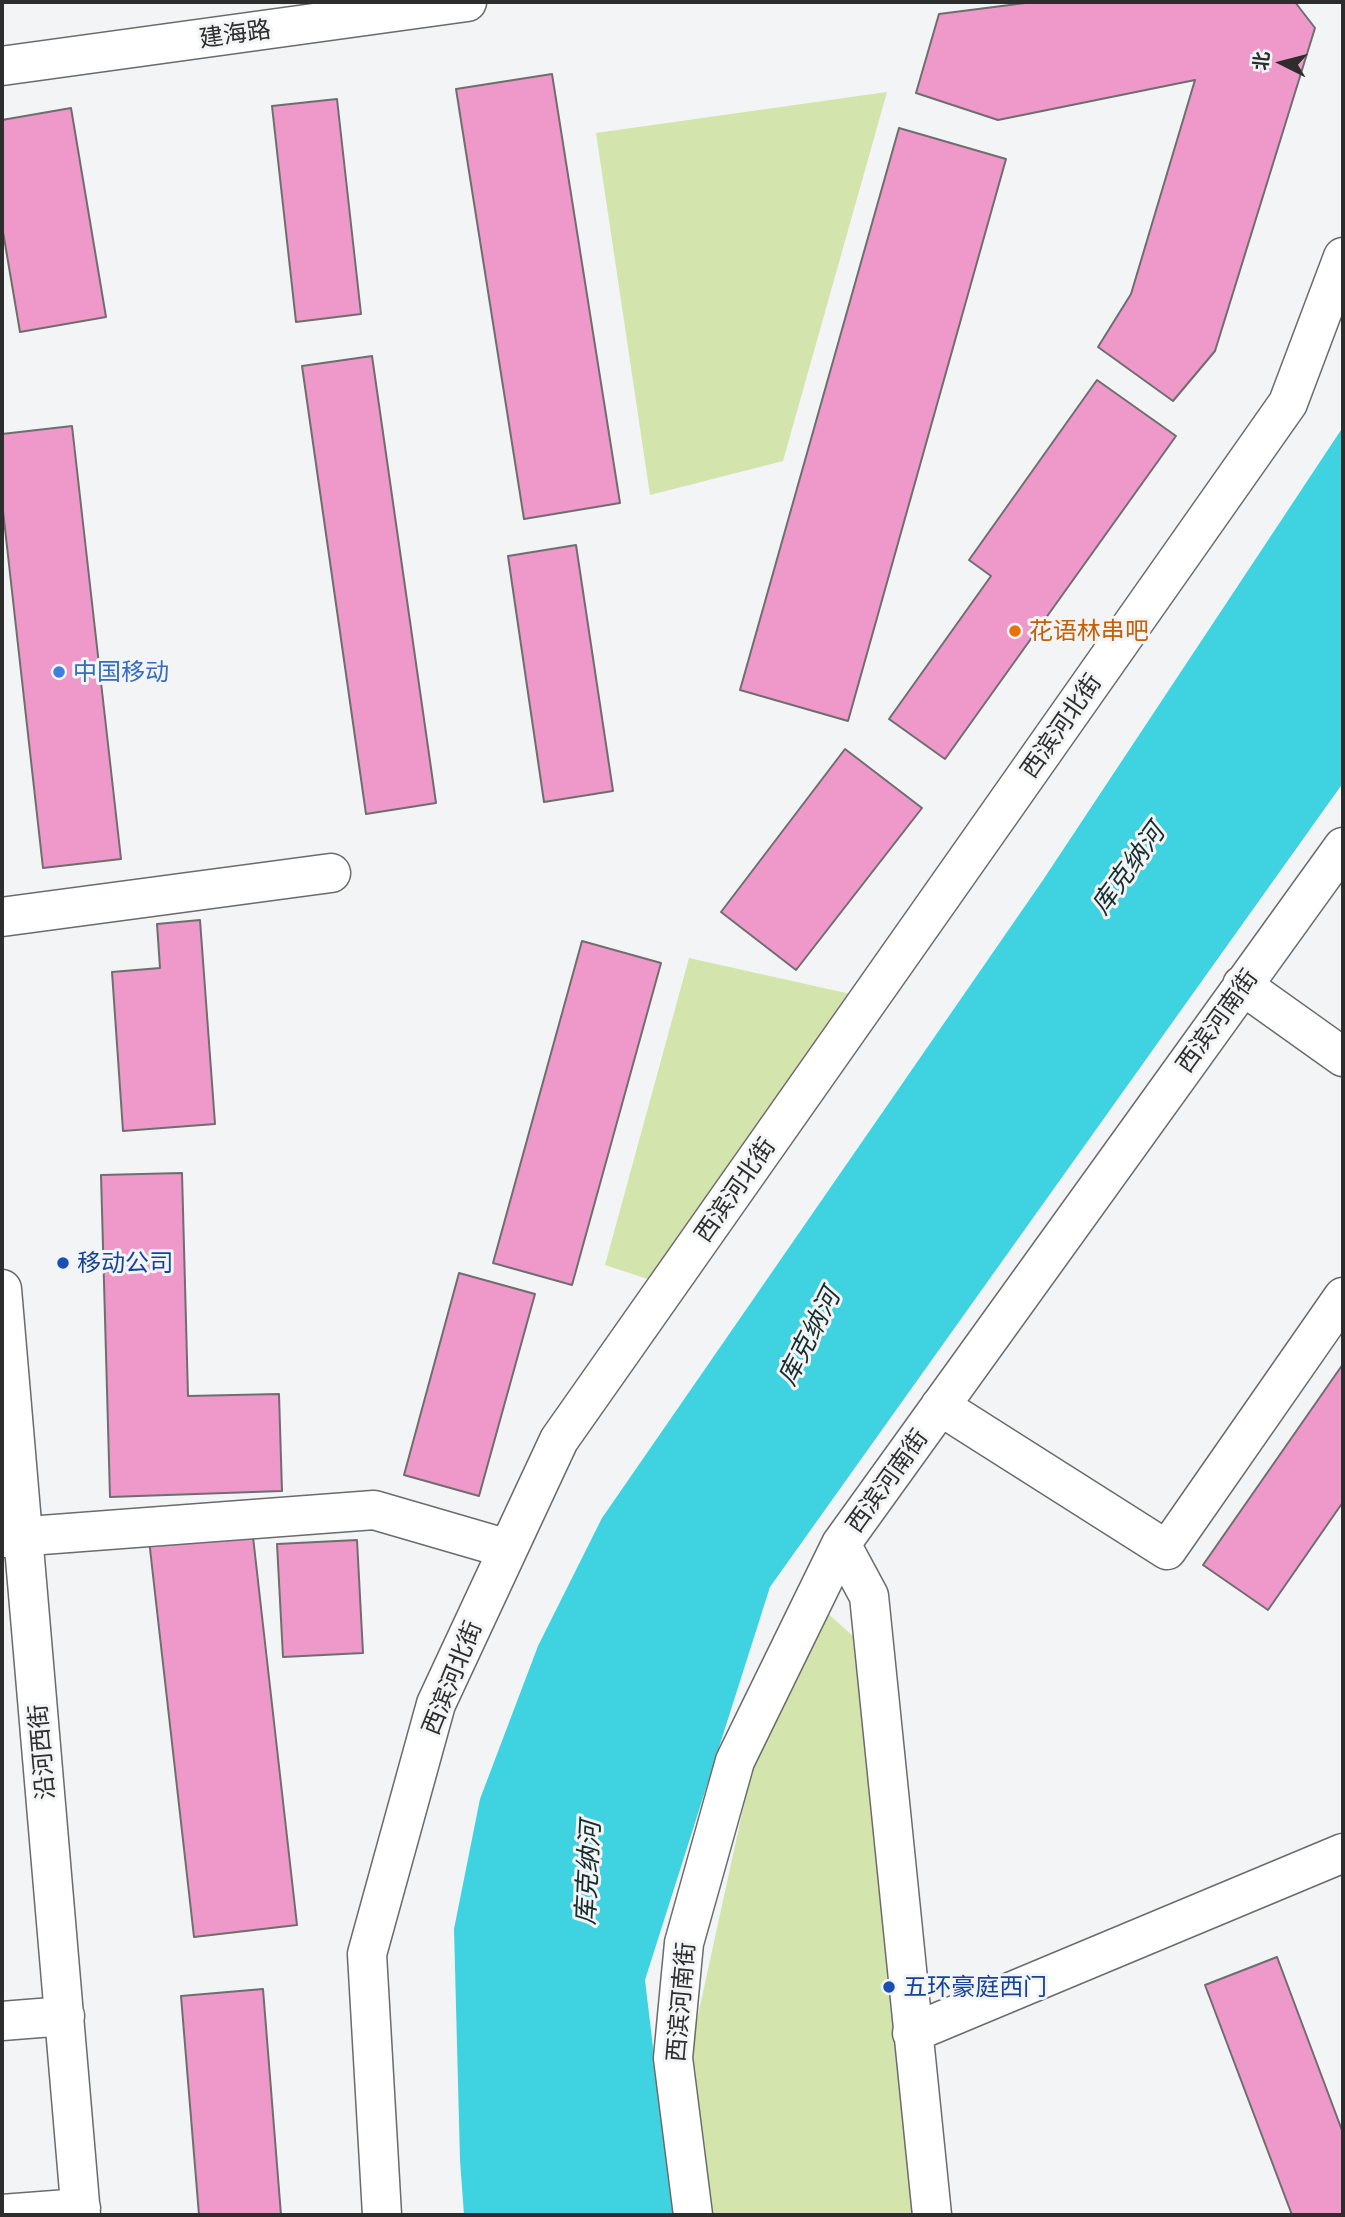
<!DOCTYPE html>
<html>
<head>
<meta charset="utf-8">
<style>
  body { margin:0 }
  #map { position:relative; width:1345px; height:2217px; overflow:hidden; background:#f3f4f5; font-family:Ubuntu,"Noto Sans SC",sans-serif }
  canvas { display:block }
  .frame { position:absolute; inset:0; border:4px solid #2d2d2d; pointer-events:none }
  .north { position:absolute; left:1247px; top:28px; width:70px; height:70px; -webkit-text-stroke:5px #f3f4f5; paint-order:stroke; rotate:276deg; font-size:19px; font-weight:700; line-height:28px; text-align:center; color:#2d2d2d }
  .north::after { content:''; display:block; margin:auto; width:24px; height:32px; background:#2d2d2d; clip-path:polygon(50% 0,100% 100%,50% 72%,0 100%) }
</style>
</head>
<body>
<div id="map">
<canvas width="1345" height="2217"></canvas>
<div class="frame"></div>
<div class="north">北</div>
</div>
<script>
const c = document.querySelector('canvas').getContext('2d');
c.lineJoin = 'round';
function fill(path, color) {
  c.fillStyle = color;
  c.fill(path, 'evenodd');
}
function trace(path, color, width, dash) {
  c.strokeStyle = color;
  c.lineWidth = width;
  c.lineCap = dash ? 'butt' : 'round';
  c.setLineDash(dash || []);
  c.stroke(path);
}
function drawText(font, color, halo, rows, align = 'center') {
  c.font = font + ' Ubuntu,"Noto Sans SC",sans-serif';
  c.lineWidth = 6;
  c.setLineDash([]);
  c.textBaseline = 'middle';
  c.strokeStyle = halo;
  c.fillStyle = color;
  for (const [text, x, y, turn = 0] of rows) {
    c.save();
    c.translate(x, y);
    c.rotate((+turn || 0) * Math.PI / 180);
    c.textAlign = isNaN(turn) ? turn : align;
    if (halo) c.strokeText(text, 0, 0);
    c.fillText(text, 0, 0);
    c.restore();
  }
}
fill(new Path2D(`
  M887,92L783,461L650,495L596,133Z
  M689,958L855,995L660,1283L605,1265Z
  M825,1611L853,1636L913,2215H710L690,2052L753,1763Z`), '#d3e4ac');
fill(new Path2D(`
  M1343,427V783L770,1587L645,1980L673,2215H464L460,2160L454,1929L480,1799L538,1646L602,1518L1043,880Z`), '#3fd3e1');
const building = new Path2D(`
  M1033,2H1295L1315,28L1215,351L1173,401L1098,347L1131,294L1195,80L998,120L916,93L939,14Z
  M552,74L620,503L524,519L456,89Z
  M337,99L361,314L296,322L272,106Z
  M71,108L106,317L20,332L2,226V120Z
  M899,128L1006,159L848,721L740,690Z
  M372,356L436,803L366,814L302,366Z
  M1097,380L1176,436L945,759L889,719L991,576L969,560Z
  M72,426L121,859L43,868L2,502V434Z
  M576,545L613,791L544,802L508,556Z
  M845,749L922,808L796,970L721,912Z
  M200,920L215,1124L123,1131L112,972L160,968L157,924Z
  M582,941L661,963L572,1285L493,1263Z
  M182,1173L188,1396L279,1394L282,1491L110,1497L101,1175Z
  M459,1273L535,1294L479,1496L404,1475Z
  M1343,1364V1502L1268,1610L1203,1565Z
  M252,1528L297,1925L194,1937L149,1540Z
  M357,1540L363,1653L283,1657L277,1544Z
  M1277,1957L1343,2133V2215H1292L1205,1985Z
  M263,1989L281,2215H199L181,1996Z`);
fill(building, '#ef98ca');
trace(building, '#6f6e6f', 2);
const minor = new Path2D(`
  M2,66L467,2
  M2,917L331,873
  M1242,985L1343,1057
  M2,1289L81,2215
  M940,1406L1167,1550L1343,1297
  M2,1538L374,1510L508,1549
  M841,1544L869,1596L932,2215
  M2,2021L65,2016
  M912,2033L1343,1853
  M2,2214L81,2208
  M382,2215L367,1954L436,1704L559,1440L1288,403L1343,257
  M693,2215L673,2058L684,1943L735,1761L841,1544L1343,847`);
trace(minor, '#6b6b6c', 41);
trace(minor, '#fff', 38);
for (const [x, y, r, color] of [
  [1015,631,7,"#e8710a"],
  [59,672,7,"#3f7fe0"],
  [63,1263,7,"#1a4fb4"],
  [889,1987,7,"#1a4fb4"]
]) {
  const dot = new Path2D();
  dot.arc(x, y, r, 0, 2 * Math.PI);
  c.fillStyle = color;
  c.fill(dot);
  trace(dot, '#f3f4f5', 2.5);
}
drawText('24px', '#2d2d2d', '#f3f4f5', [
  ["建海路",235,34,-8],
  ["西滨河北街",1061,726,-55],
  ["西滨河南街",1217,1021,-54],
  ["西滨河北街",735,1190,-55],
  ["西滨河南街",887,1481,-54],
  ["西滨河北街",452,1678,-68],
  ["沿河西街",42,1752,-95],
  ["西滨河南街",681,2002,-85]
]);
drawText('24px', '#c56008', '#f3f4f5', [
  ["花语林串吧",1029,631]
], 'left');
drawText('24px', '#366cbe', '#f3f4f5', [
  ["中国移动",73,672]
], 'left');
drawText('24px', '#164399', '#f3f4f5', [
  ["移动公司",77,1263],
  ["五环豪庭西门",903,1987]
], 'left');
drawText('italic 26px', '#162d30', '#f3f4f5', [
  ["库克纳河",1128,869,-54],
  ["库克纳河",809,1337,-63],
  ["库克纳河",588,1873,-87]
]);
</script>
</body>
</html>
